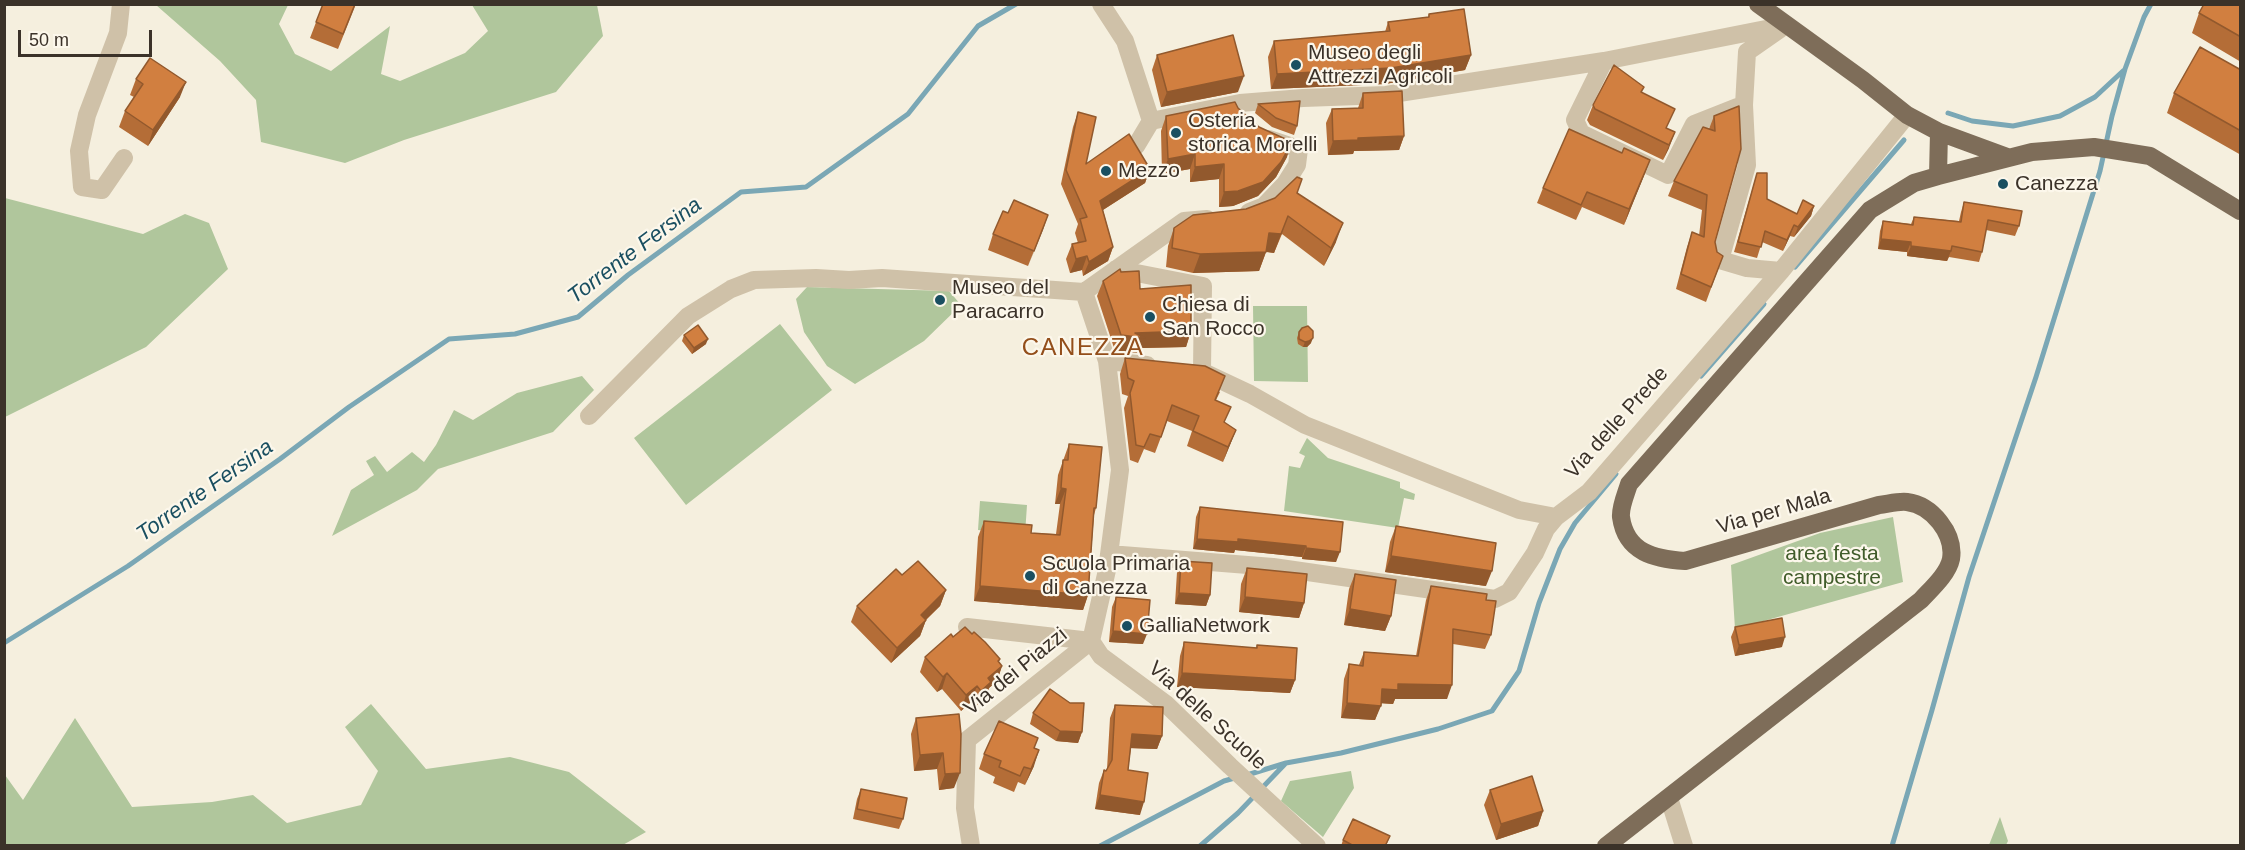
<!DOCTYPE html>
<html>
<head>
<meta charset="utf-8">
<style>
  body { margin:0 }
  #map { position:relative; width:2245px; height:850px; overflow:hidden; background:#f5efde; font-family:Arial,sans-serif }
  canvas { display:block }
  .frame { position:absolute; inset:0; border:6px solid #3b3229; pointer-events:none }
  .scale { position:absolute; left:18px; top:30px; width:134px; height:27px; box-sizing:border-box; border:3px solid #3b3229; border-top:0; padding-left:8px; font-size:18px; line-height:21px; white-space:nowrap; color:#3b3229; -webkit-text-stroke:4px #fcf7eb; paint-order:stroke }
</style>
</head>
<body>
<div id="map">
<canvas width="2245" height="850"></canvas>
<div class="frame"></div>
<div class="scale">50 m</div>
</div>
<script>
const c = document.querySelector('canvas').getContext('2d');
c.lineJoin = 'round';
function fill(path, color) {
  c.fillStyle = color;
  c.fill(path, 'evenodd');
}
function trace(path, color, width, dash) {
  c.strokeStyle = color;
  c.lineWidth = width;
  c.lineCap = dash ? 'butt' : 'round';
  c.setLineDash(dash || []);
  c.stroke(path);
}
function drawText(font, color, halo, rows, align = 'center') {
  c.font = font + ' Arial,sans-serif';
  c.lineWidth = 4.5;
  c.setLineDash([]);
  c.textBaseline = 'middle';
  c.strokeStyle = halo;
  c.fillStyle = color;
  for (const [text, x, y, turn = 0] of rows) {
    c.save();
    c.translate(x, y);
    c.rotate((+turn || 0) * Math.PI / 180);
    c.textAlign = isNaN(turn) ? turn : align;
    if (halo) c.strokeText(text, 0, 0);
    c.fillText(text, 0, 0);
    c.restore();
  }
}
fill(new Path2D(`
  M156,5H288L279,24L295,54L331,71L390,26L381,74L400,81L465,53L488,31L472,5H597L603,36L556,92L404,140L345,163L261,142L256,100L220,61Z
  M5,198L143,234L185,214L209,223L228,269L146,347L5,417Z
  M807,287L949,291L961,305L924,341L855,384L827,366L804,332L796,299Z
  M1253,306H1307L1308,382L1254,381Z
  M780,324L832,390L686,505L634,438Z
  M582,376L594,390L553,432L438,469L417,490L332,536L351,490L374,475L366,461L375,456L387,472L412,452L424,462L436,445L454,410L473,420L517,393Z
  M1307,438L1328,458L1400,482V488L1415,494L1414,500L1404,498L1398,528L1284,511L1289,466L1300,468L1305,456L1299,453Z
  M980,501L1027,505L1025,534L978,530Z
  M1893,517L1903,582L1735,629L1731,565L1820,533Z
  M371,704L426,769L510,757L569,772L646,832L621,846L5,845V775L23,800L75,718L132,807L212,802L253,795L287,823L361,805L378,771L345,727Z
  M1351,771L1354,788L1323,837L1281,801L1290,781Z
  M2000,817L2008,841L2006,845H1989Z`), '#b0c69c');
trace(new Path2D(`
  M1948,113L1972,121L2013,126L2060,116L2095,97L2123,71
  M1795,267L1904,140
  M1701,376L1764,304
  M4,643L128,566L280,459L349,407L449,339L515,334L578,317L628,275L741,192L806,187L908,114L978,26L1016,4
  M1247,775L1286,763L1341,753L1438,729L1492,711L1519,671L1539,603L1560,549L1575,523L1616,474
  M1100,846L1224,781L1238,777
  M1200,846L1238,813L1285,764
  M1892,846L1932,710L1969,577L2036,377L2100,171L2112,116L2125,69L2144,17L2151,4`), '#7aa7b5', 5);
trace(new Path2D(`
  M121,4L118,33L87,115L79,151L82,187L102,190L124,158
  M1101,4L1125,41L1151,121
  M1780,29L1747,52L1744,105L1747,165L1720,260L1747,268L1781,271
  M1604,61L1575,120L1581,133L1668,175L1694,124L1737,107
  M1136,146L1151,121L1240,103L1303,98L1386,95L1604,61L1786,25
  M1249,212L1264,206L1285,184L1297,165L1299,149L1269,139
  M1116,269L1203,286L1202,371
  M1084,292L1107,361L1120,470L1107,570L1091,641L1101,656L1166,704L1230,766L1317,846
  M1084,292L1184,221L1207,219
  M1107,361L1147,365
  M1201,371L1250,394L1305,425L1519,510L1556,517L1589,492L1781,271L1907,115
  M589,416L688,316L731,289L754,280L816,278L849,280L882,278L1084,292
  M1109,554L1273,567L1495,599L1509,592L1535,553L1546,529L1556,517
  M967,627L1091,641
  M1669,798L1684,846
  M971,846L965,808L967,740L1091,641`), '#cfc1a8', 18);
trace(new Path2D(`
  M1758,4L1863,80L1907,115L1939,132L2007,157
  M1938,176L1939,132
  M1606,846L1921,600C1931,589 1948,574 1951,559C1955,534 1932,505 1907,502C1898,501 1888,504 1879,505L1685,561C1655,559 1626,553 1621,517C1620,507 1626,494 1629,484L1870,210L1914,183L1938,176L2032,152L2094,147L2150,156L2240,211`), '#7e6d59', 18);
fill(new Path2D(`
  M323,4H356L338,49L310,38Z
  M2241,4V62L2192,33L2199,13Z
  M1429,14L1471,55L1465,70L1385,84L1271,89L1268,57L1274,41L1385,32L1388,22L1428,17Z
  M1157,55L1238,92L1161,107L1152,70Z
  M2241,70V155L2167,113L2174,93Z
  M136,79L180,97L148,146L119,127L125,111L134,97L130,95Z
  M1642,92L1668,129L1669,148L1663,160L1590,125L1587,120L1593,105Z
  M1363,93L1404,136L1399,150L1354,151L1353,154L1328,155L1326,123L1332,109L1358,108Z
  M1258,104L1297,126L1294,135L1272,127L1255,113Z
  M1739,106L1715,242L1717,252L1723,256L1706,302L1676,289L1687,247L1692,232L1699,236L1702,210L1668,196L1674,181L1709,129L1714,116Z
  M1238,108L1287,157L1276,177L1258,196L1233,206L1219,207V179L1190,182V169L1162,174L1161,131L1166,116Z
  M1078,112L1086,164L1150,169L1145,183L1103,210L1113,247L1108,261L1083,276L1082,270L1070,273L1066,259L1072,244L1078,243L1075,233L1078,224L1061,184L1073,127Z
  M1622,153L1650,160L1624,225L1582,207L1576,220L1537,203L1543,188Z
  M1757,173L1767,199L1797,214L1814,206L1811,216L1794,237L1790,236L1783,251L1762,242L1757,258L1734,252Z
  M1298,193L1336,242L1324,266L1282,234L1274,253L1266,252L1259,271L1193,273L1166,267L1168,246L1174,228L1246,209Z
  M1964,202L2019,226L2015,236L1986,230L1982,252L1979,262L1949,257L1947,261L1907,256V252L1878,249L1880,231L1883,221L1911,224L1914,217L1959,221L1961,212Z
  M1008,213L1048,215L1028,266L988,250L993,234Z
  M1121,272L1191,331L1186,347L1142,348L1140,353L1115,351L1097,296L1103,281Z
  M1299,332L1311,343L1307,347H1303L1298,344L1297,338Z
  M684,335L706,344L692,354L682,341Z
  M1125,358L1220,392L1216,400L1225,423L1236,430L1223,462L1187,446L1192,431L1167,421L1155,453L1144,449L1138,463L1130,460L1124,408L1128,396L1122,394L1120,374Z
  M1069,444L1096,508L1094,515L1088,595L1083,610L974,601L978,537L984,521L1031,533L1056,534L1060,504H1055L1058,475Z
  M1200,507L1343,522L1336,562L1302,559V557L1235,550L1234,553L1193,549L1196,517Z
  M1396,526L1486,586L1385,572L1390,542Z
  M1181,561L1210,595L1206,606L1175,604L1177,572Z
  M1247,568L1304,603L1299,618L1239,612L1241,584Z
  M1355,574L1391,616L1385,631L1344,625L1349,589Z
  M902,575L946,590L940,606L926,620L920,636L891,663L851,622L857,606Z
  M1431,586L1486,600L1491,635L1485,649L1453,644L1447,699H1395L1393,704L1381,703L1375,720L1341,718L1344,679L1349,664L1359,665L1364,652L1416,656L1426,600Z
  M1116,597L1143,644L1109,642L1112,607Z
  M1735,627L1782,647L1735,656L1731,637Z
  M953,637L999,662L1002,666L997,681L989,688L986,698L975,707L971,702L961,711L942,689L937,692L920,672L925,657Z
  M1184,642L1256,648L1257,645L1295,680L1290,693L1177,687L1180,656Z
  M1115,705L1162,736L1157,749L1131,748L1128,770L1140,815L1095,809L1099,783L1104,770L1106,771L1107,769L1110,718Z
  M1033,713L1082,732L1078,743L1056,741L1030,724Z
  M959,714L954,788L939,790L937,769L914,771L911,734L916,718Z
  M1034,748V766L1025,785L1018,782L1014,792L993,783L995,777L979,769L984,754Z
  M861,789L903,819L899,829L853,819L857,799Z
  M1490,790L1543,811L1538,826L1496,840L1484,805Z
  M1390,836L1386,846H1341L1343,840Z`), '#b46d37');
fill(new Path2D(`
  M1471,55L1465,70L1385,84L1271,89L1277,74Z
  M1244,76L1238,92L1161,107L1167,92Z
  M186,82L180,97L148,146L153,130Z
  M1675,132L1669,148L1663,160L1669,145Z
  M1404,136L1399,150L1354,151L1353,154L1328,155L1333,141L1358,138Z
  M1292,142L1287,157L1276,177L1258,196L1233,206L1219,207L1224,192Z
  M1195,154L1190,169L1162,174L1168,159Z
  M1650,160L1644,176L1624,225L1629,209Z
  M1224,164L1219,179L1190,182L1195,167Z
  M1150,169L1145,183L1095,215L1100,201Z
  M1814,206L1811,216L1794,237L1798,227Z
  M1048,215L1043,230L1028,266L1034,251Z
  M1288,216L1274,253L1262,251L1269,233Z
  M1343,223L1336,242L1324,266L1331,248Z
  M1794,225L1790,236L1783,251L1787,240Z
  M1881,239L1911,242L1907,252L1878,249Z
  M1911,246L1951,251L1947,261L1907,256Z
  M1113,247L1108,261L1083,276L1089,262Z
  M1266,252L1259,271L1193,273L1200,254Z
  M1087,256L1082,270L1070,273L1076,259Z
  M1191,331L1186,347L1142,348L1140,353L1115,351L1121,335L1135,333Z
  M1313,338L1311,343L1307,347H1303L1305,342Z
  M708,339L706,344L692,354L694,348Z
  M1236,430L1230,445L1223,462L1228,447Z
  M1061,488L1066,489L1060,504H1055Z
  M1197,539H1238L1306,546L1302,557L1235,550L1234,553L1193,549Z
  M1306,548L1340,552L1336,562L1302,559Z
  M1391,556L1492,571L1486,586L1385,572Z
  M980,586L1088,595L1083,610L974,601Z
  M946,590L940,606L915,630L921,615Z
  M1179,593L1210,595L1206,606L1175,604Z
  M1245,597L1304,603L1299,618L1239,612Z
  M1350,609L1391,616L1385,631L1344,625Z
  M926,620L920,636L891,663L897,648Z
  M1113,631L1147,634L1143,644L1109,642Z
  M1785,637L1782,647L1735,656L1739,645Z
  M1000,659L995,673L1002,666L997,681L989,688L986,698L975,707L981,691L998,661Z
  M947,673L942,689L937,692L943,677Z
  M1182,673L1295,680L1290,693L1177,687Z
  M1398,684L1452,685L1447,699H1395L1393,704L1377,703L1382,689Z
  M977,686L971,702L961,711L966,695Z
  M1347,703L1381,706L1375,720L1341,718Z
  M1060,731L1082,732L1078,743L1056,741Z
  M1132,734L1162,736L1157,749L1127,748Z
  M1039,750L1034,766L1025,785L1031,769Z
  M943,753L937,769L914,771L920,755Z
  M960,773L954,788L939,790L945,774Z
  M1100,795L1144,802L1140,815L1095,809Z
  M1543,811L1538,826L1496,840L1501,824Z`), '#92592d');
const building = new Path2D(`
  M323,4H355L343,34L316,22Z
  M2204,4H2241V37L2199,13Z
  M1464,9L1471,55L1391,68L1277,74L1274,41L1390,31L1388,22L1429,17V14Z
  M1233,35L1244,76L1167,92L1157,55Z
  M2200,47L2241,70V131L2174,93Z
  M150,58L186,82L153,130L125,111L143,84L136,79Z
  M1614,65L1644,87L1641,92L1675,109L1666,128L1675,132L1669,145L1595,109L1593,105Z
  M1402,91L1404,136L1358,138V140L1333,141L1332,109L1363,108V93Z
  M1300,101L1297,126L1276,118L1258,104Z
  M1235,102L1238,108L1259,127L1292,142L1281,162L1263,182L1238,191L1224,192V164L1195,167V154L1168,159L1166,116Z
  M1739,106L1741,149L1715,242L1717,252L1723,256L1711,287L1681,274L1692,232L1704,237L1707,195L1674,181L1703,127L1715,131L1714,116Z
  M1078,112L1096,117L1086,164L1129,134L1150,169L1100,201L1113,247L1089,262L1087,256L1076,259L1072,244L1086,241L1080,219L1087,217L1066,170Z
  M1569,129L1622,153L1624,148L1650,160L1629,209L1587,192L1581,205L1543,188Z
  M1757,173H1767V199L1797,214L1803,200L1814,206L1798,227L1794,225L1787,240L1765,231L1761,247L1738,242Z
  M1297,177L1302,179L1297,193L1343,223L1331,248L1288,216L1281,234L1269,233L1266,252L1200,254L1172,248L1174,228L1193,215L1246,209L1275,198Z
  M1014,200L1048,215L1034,251L993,234L1003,211L1008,213Z
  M1964,202L2022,211L2019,226L1988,220L1982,252L1952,246L1951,251L1911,246V242L1881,239L1883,221L1913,225L1914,217L1961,222Z
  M1120,269L1121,272L1139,271L1140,289L1191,285V331L1135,333L1145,338L1121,335L1103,281Z
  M698,325L708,339L694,348L684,335Z
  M1308,326L1313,331V338L1309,341L1305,342L1299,339V332L1302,328Z
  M1125,358L1205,366L1225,376L1215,400L1231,407L1224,422L1236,430L1228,447L1193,431L1199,416L1172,405L1161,437L1150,434L1144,447L1136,445L1130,393L1134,381L1128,378Z
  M1069,444L1102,447L1096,508H1094L1088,595L980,586L984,521L1032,525L1031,533L1060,535L1066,489L1061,488L1063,460H1068Z
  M1200,507L1343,522L1340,552L1306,548V546L1238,539V542L1197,539Z
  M1396,526L1496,543L1492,571L1391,556Z
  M918,561L946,590L921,615L926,620L897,648L857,606L896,569L902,575Z
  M1181,561L1212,563L1210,595L1179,593Z
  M1247,568L1307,574L1304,603L1245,597Z
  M1355,574L1396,580L1391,616L1350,609Z
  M1431,586L1487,594L1486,600L1496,601L1491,635L1453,629L1452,685L1398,684V690L1382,689L1381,706L1347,703L1349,664L1363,666L1364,652L1418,656Z
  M1116,597L1150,600L1147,634L1113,631Z
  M1782,618L1785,637L1739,645L1735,627Z
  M965,627L972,634L974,632L985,642L1000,659L998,661L1002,666L988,678L991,682L981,691L977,686L966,695L947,673L943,677L925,657L951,634L953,637Z
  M1184,642L1257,648V645L1297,648L1295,680L1182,673Z
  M1050,689L1070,703H1084L1082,732L1060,731L1033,713Z
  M1115,705L1163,707L1162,736L1132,734L1128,770L1148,773L1144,802L1100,795L1104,770L1106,771L1112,760Z
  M959,714L961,734L960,773L945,774L943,753L920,755L916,718Z
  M999,721L1038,738L1034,748L1039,750L1031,769L1024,767L1020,776L999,767L1001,761L984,754Z
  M1532,776L1543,811L1501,824L1490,790Z
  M861,789L907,798L903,819L857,809Z
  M1353,819L1390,836L1385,846H1354L1343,840Z`);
fill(building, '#d17f40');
trace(building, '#92592d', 1.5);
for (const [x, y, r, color] of [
  [1296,65,6,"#1a4f61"],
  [1176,133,6,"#1a4f61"],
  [1106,171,6,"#1a4f61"],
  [2003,184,6,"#1a4f61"],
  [940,300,6,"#1a4f61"],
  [1150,317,6,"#1a4f61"],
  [1030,576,6,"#1a4f61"],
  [1127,626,6,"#1a4f61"]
]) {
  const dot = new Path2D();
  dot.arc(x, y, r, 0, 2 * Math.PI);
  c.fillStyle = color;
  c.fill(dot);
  trace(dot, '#fcf7eb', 2);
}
drawText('21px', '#3b3229', '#fcf7eb', [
  ["Museo degli",1308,53],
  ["Attrezzi Agricoli",1308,77],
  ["Osteria",1188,121],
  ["storica Morelli",1188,145],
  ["Mezzo",1118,171],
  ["Canezza",2015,184],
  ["Museo del",952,288],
  ["Paracarro",952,312],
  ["Chiesa di",1162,305],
  ["San Rocco",1162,329],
  ["Scuola Primaria",1042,564],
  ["di Canezza",1042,588],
  ["GalliaNetwork",1139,626]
], 'left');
drawText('21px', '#3b3229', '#fcf7eb', [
  ["Via delle Prede",1617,423,-48],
  ["Via per Mala",1774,512,-16],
  ["Via dei Piazzi",1016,672,-39],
  ["Via delle Scuole",1207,716,42]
]);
drawText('21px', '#405c2a', '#fcf7eb', [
  ["area festa",1832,554],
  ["campestre",1832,578]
]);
drawText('italic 22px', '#1a4f61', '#fcf7eb', [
  ["Torrente Fersina",635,251,-37],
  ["Torrente Fersina",205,491,-35]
]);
c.letterSpacing = '1.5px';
drawText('24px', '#934e1a', '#fcf7eb', [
  ["CANEZZA",1083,348]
]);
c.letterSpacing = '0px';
</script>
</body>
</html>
